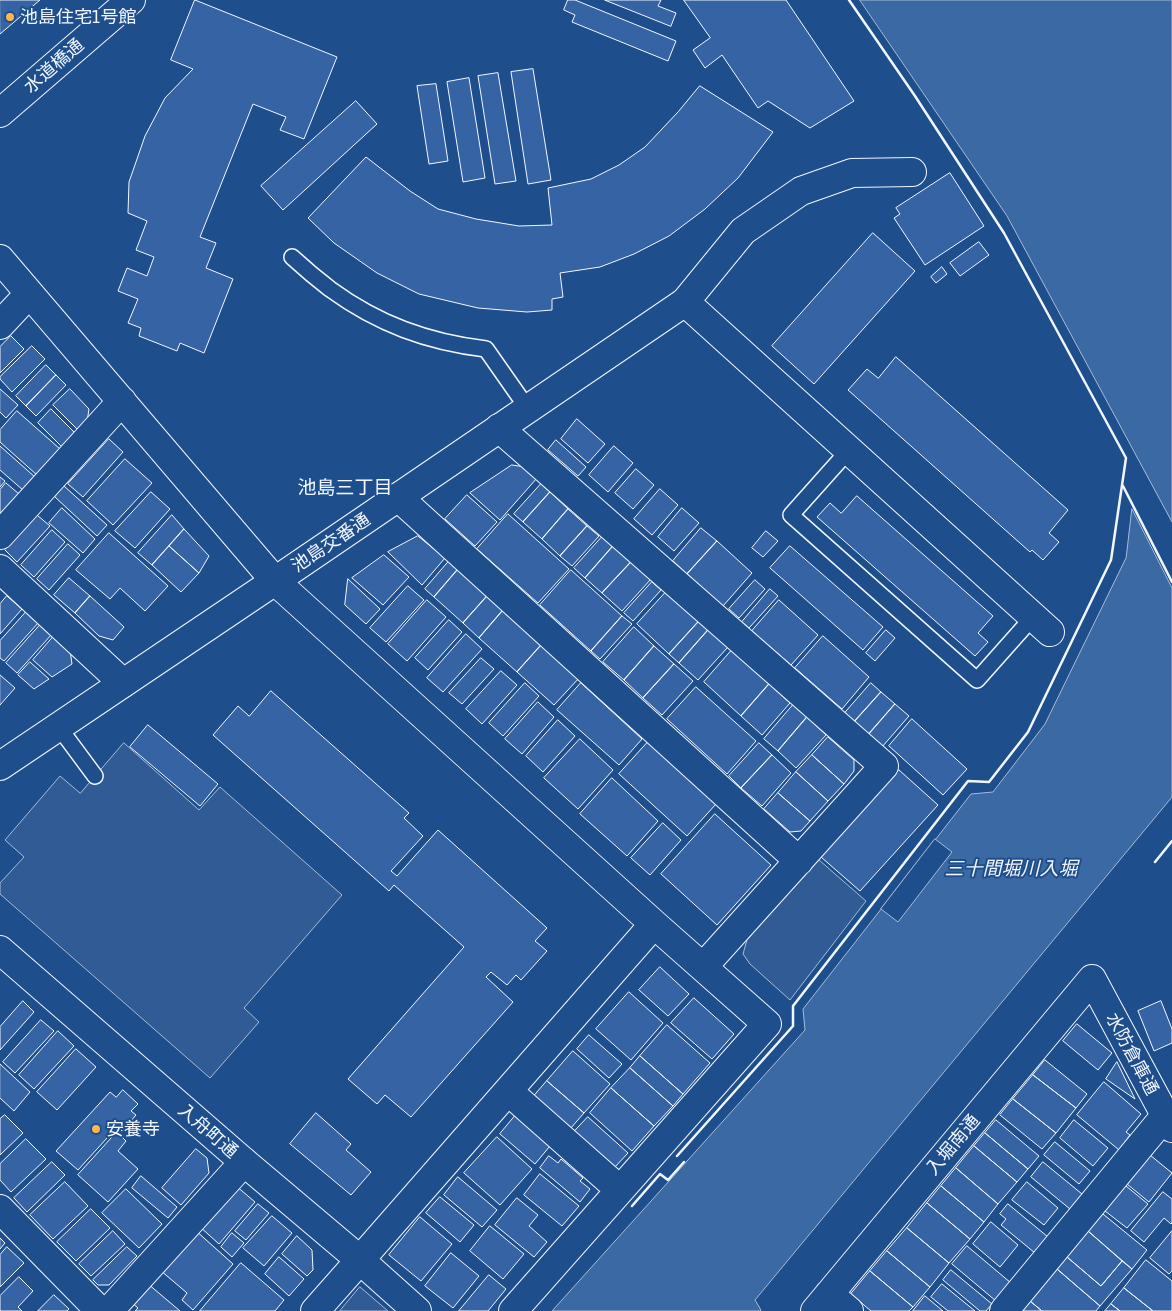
<!DOCTYPE html>
<html>
<head>
<meta charset="utf-8">
<style>
  body { margin:0 }
  canvas { display:block; background:#1f4e8c }
</style>
</head>
<body>
<canvas width="1172" height="1311"></canvas>
<script>
const c = document.querySelector('canvas').getContext('2d');
c.lineJoin = 'round';
function fill(path, color) {
  c.fillStyle = color;
  c.fill(path, 'evenodd');
}
function trace(path, color, width, dash) {
  c.strokeStyle = color;
  c.lineWidth = width;
  c.lineCap = dash ? 'butt' : 'round';
  c.setLineDash(dash || []);
  c.stroke(path);
}
function drawText(font, color, halo, rows, align = 'center') {
  c.font = font + ' "Asap Condensed","Noto Sans JP",sans-serif';
  c.lineWidth = 4;
  c.setLineDash([]);
  c.textBaseline = 'middle';
  c.strokeStyle = halo;
  c.fillStyle = color;
  for (const [text, x, y, turn = 0] of rows) {
    c.save();
    c.translate(x, y);
    c.rotate((+turn || 0) * Math.PI / 180);
    c.textAlign = isNaN(turn) ? turn : align;
    if (halo) c.strokeText(text, 0, 0);
    c.fillText(text, 0, 0);
    c.restore();
  }
}
const parking = new Path2D(`
  M124,743L199,810L220,787L342,895L244,1008L259,1022L210,1078L0,894V883L24,857L5,840L60,776L80,793Z
  M819,860L866,901L790,1000L750,964L743,954L747,940Z
  M360,1287L388,1311H340Z`);
fill(parking, '#305b95');
trace(parking, '#a8bbd7', 1);
const water = new Path2D(`
  M860,0H1172V522L1007,216Z
  M1132,509L1172,588V797L755,1300L761,1310L760,1311H552L805,1030L803,1009L971,794L993,792L1045,724L1126,558Z`);
fill(water, '#3b69a3');
trace(water, '#a8bbd7', 1);
const pier = new Path2D(`
  M935,839L952,852L898,922L881,909Z`);
fill(pier, '#1f4e8c');
trace(pier, '#a8bbd7', 1);
const building = new Path2D(`
  M0,0H40L0,34Z
  M195,0L337,57L304,139L280,130L286,117L253,104L200,237L216,243L206,268L233,279L204,353L180,343L177,351L139,336L141,328L128,323L138,299L118,291L127,268L147,276L154,257L136,250L147,221L128,213L129,182L145,136L165,98L193,69L171,60Z
  M568,0H575L676,41L668,61L572,22L575,15L564,10Z
  M605,0H661L658,6L676,13L671,26Z
  M684,0H786L854,101L810,128L768,101L758,108L722,55L705,68L693,50L710,38Z
  M533,69L551,180L528,184L511,72Z
  M498,73L516,181L495,184L478,76Z
  M469,78L485,178L463,182L447,82Z
  M436,84L448,161L429,164L417,86Z
  M700,86L773,132L738,178L705,209L669,236L634,254L600,267L560,273L563,297L552,299V310L527,312L478,308L419,294L377,273L334,243L308,218L366,157L410,191L438,209L476,219L519,226L552,225L548,188L591,179L619,165L645,147L678,112Z
  M356,101L377,124L283,210L261,186Z
  M950,173L984,226L925,265L894,218L900,214L896,208Z
  M873,233L915,271L814,384L772,346Z
  M979,242L989,255L960,276L950,263Z
  M942,267L947,274L936,283L931,277Z
  M11,336L24,349L0,373V347Z
  M32,346L45,359L12,392L0,379V377Z
  M896,357L1068,510L1049,533L1059,542L1043,560L1032,550L1030,552L848,390L867,369L878,378Z
  M46,365L56,375L26,406L16,396Z
  M56,375L66,385L36,416L26,406Z
  M0,389L18,405L6,418L0,412Z
  M70,389L89,409L87,422L79,431L53,405Z
  M51,409L75,433L62,447L38,423Z
  M17,411L60,449L37,475L0,442V430Z
  M577,419L605,444L588,463L561,439Z
  M109,439L123,452L83,497L68,484Z
  M556,440L586,467L578,476L548,450Z
  M0,446L36,478L24,491L0,470Z
  M614,446L633,463L608,492L589,475Z
  M125,459L152,483L113,525L87,501Z
  M512,465L525,467L537,478L500,520L470,493Z
  M636,469L654,485L633,509L615,493Z
  M0,477L5,481L0,487Z
  M6,483L19,494L0,515V490Z
  M541,484L550,492L523,522L514,514Z
  M64,486L107,525L97,536L55,497Z
  M660,489L678,505L652,535L634,519Z
  M151,492L170,509L135,548L115,531Z
  M550,492L568,509L542,539L523,522Z
  M467,495L497,522L475,546L445,519Z
  M857,496L993,616L978,633L988,642L975,656L817,517L830,503L841,513Z
  M62,508L95,539L83,553L49,523Z
  M682,508L699,523L674,551L658,537Z
  M568,509L587,526L560,556L542,539Z
  M508,514L569,569L538,603L477,549Z
  M37,515L50,526L17,562L5,550Z
  M172,515L184,529L152,565L138,553Z
  M587,526L599,536L572,566L560,556Z
  M701,528L717,541L687,574L673,561Z
  M184,529L209,556L199,573L169,546Z
  M52,530L65,542L34,577L21,565Z
  M766,531L778,541L763,557L752,548Z
  M109,533L168,586L145,611L120,588L110,599L76,570Z
  M418,536L445,558L422,585L388,552Z
  M602,537L613,546L585,578L574,568Z
  M717,541L752,573L723,606L687,574Z
  M68,544L80,555L49,590L37,579Z
  M169,546L199,573L181,592L152,565Z
  M613,546L631,562L602,593L585,578Z
  M790,546L883,627L863,650L770,568Z
  M384,555L409,577L383,605L352,578Z
  M450,560L459,568L434,597L425,589Z
  M631,562L651,579L622,611L602,593Z
  M459,568L488,595L463,623L434,597Z
  M571,570L622,616L591,651L540,605Z
  M69,578L90,596L75,613L54,595Z
  M348,579L380,609L366,624L345,605Z
  M755,580L765,589L739,618L729,609Z
  M652,582L661,590L633,621L624,613Z
  M408,586L424,600L386,642L370,628Z
  M770,589L778,596L749,628L742,622Z
  M666,592L699,621L669,654L637,624Z
  M488,595L504,609L479,638L463,623Z
  M7,596L22,609L0,634V604Z
  M90,596L124,627L113,640L99,636L75,613Z
  M427,600L446,617L407,661L388,644Z
  M779,600L818,635L791,665L752,631Z
  M504,609L543,643L517,672L479,638Z
  M27,611L39,622L4,661L0,658V641Z
  M622,616L632,624L600,659L591,651Z
  M449,620L462,632L428,670L415,658Z
  M699,621L708,630L679,663L669,654Z
  M41,624L52,634L17,673L6,663Z
  M634,627L654,646L624,680L603,662Z
  M708,630L728,647L698,680L679,663Z
  M886,630L895,638L875,661L866,653Z
  M466,634L482,649L443,692L427,678Z
  M54,636L70,650L72,664L52,677L33,660Z
  M823,636L869,677L842,709L795,668Z
  M543,643L580,677L554,705L517,672Z
  M654,646L674,664L643,698L624,680Z
  M732,650L769,684L741,716L704,682Z
  M481,658L494,669L462,704L449,693Z
  M30,662L49,679L34,689L18,675Z
  M674,664L693,681L662,715L643,698Z
  M501,671L517,685L482,724L466,709Z
  M0,675L15,688L0,705Z
  M525,683L539,696L503,736L489,723Z
  M581,683L642,739L619,765L557,710Z
  M871,683L881,692L854,722L844,714Z
  M769,684L790,703L762,735L741,716Z
  M696,687L756,741L727,774L667,719Z
  M271,691L409,813L404,818L423,836L391,871L397,876L438,830L547,928L535,941L547,951L521,980L516,975L507,985L491,972L486,977L513,1002L411,1117L385,1095L377,1104L348,1079L464,947L394,885L389,891L213,735L238,706L249,716Z
  M881,692L895,704L868,735L854,722Z
  M538,702L554,717L522,754L505,739Z
  M895,704L909,716L882,747L868,735Z
  M793,705L807,717L778,751L764,739Z
  M807,717L826,735L796,768L778,751Z
  M912,719L967,769L943,795L889,746Z
  M558,720L575,736L543,772L526,756Z
  M148,725L218,784L200,806L130,747Z
  M828,737L854,760V771L844,784L812,755Z
  M580,739L613,770L578,809L544,778Z
  M648,742L716,804L687,836L619,774Z
  M759,743L772,755L741,788L729,776Z
  M772,755L791,773L762,806L741,788Z
  M812,755L844,784L828,801L796,772Z
  M899,770L938,805L860,891L821,857Z
  M796,772L828,801L810,821L778,793Z
  M612,778L658,821L627,856L580,814Z
  M778,793L810,821L801,831L790,832L764,809Z
  M715,814L771,865L717,925L661,874Z
  M663,823L681,840L650,875L631,858Z
  M660,967L689,994L668,1016L639,990Z
  M629,992L663,1023L631,1060L596,1029Z
  M694,998L734,1034L712,1059L671,1023Z
  M23,1001L34,1012L0,1050V1027Z
  M1161,1001L1172,1029V1043L1154,1051L1138,1011Z
  M41,1020L54,1031L15,1073L3,1062Z
  M1077,1024L1112,1053L1098,1070L1063,1041Z
  M667,1025L710,1063L683,1094L640,1056Z
  M58,1031L74,1046L34,1089L19,1075Z
  M589,1035L622,1064L609,1078L577,1049Z
  M76,1049L96,1067L57,1110L37,1092Z
  M573,1051L610,1084L584,1113L547,1081Z
  M640,1056L683,1094L673,1106L630,1068Z
  M1045,1060L1087,1094L1076,1108L1033,1075Z
  M1117,1062L1135,1099L1106,1079Z
  M0,1064L30,1092L14,1111L0,1098Z
  M630,1068L673,1106L654,1126L611,1088Z
  M1033,1075L1076,1108L1056,1133L1013,1099Z
  M547,1081L584,1113L570,1129L534,1096Z
  M1104,1082L1141,1114L1126,1132L1130,1135L1119,1150L1077,1115Z
  M611,1088L654,1126L632,1151L590,1113Z
  M123,1090L138,1104L131,1111L136,1115L122,1131L117,1127L78,1170L56,1151L110,1092L116,1097Z
  M1013,1099L1056,1133L1042,1149L1000,1115Z
  M316,1113L351,1144L346,1150L371,1172L351,1195L290,1144Z
  M5,1115L23,1133L0,1155V1119Z
  M515,1116L550,1146L535,1164L500,1134Z
  M588,1117L628,1153L614,1168L573,1133Z
  M996,1120L1039,1156L1028,1169L985,1133Z
  M1074,1120L1108,1148L1093,1166L1060,1138Z
  M117,1132L126,1141L118,1151L138,1169L108,1202L78,1175Z
  M985,1133L1028,1169L1017,1182L974,1146Z
  M497,1137L532,1169L500,1205L464,1173Z
  M26,1139L46,1159L11,1192L0,1180V1164Z
  M1055,1142L1090,1171L1079,1184L1044,1155Z
  M974,1146L1017,1182L998,1204L956,1168Z
  M196,1149L207,1158L209,1173L181,1205L162,1188Z
  M1150,1155L1172,1173L1149,1202L1127,1184Z
  M549,1156L558,1163L561,1159L583,1178L580,1181L590,1189L580,1202L540,1168Z
  M52,1162L65,1175L27,1212L14,1198Z
  M1043,1162L1082,1194L1070,1209L1031,1177Z
  M956,1168L998,1204L984,1222L941,1186Z
  M540,1174L579,1206L562,1226L524,1195Z
  M141,1176L177,1207L168,1218L132,1188Z
  M458,1177L497,1210L482,1227L444,1195Z
  M65,1182L88,1206L53,1239L30,1215Z
  M1027,1182L1058,1208L1044,1225L1012,1200Z
  M235,1185L255,1202L219,1244L199,1226Z
  M941,1186L984,1222L970,1239L927,1203Z
  M1126,1186L1148,1204L1127,1228L1105,1211Z
  M126,1189L162,1224L139,1248L102,1213Z
  M1163,1192L1172,1199V1223L1171,1224L1164,1218L1144,1242L1131,1231Z
  M440,1197L474,1225L460,1242L426,1213Z
  M517,1198L538,1215L529,1226L547,1242L534,1257L495,1225Z
  M927,1203L970,1239L949,1263L907,1228Z
  M258,1204L269,1213L246,1240L235,1231Z
  M1008,1204L1048,1237L1035,1253L1001,1225L1006,1219L1000,1214Z
  M91,1209L110,1228L76,1261L57,1242Z
  M1103,1214L1147,1250L1132,1269L1088,1231Z
  M272,1216L292,1233L264,1266L243,1248Z
  M420,1217L452,1244L421,1281L389,1255Z
  M991,1222L1018,1245L1000,1267L973,1244Z
  M490,1226L524,1254L503,1279L470,1251Z
  M907,1228L949,1263L930,1287L887,1251Z
  M195,1230L233,1264L193,1310L182,1300L187,1293L160,1270Z
  M113,1231L125,1244L91,1276L79,1264Z
  M1088,1231L1122,1261L1101,1286L1067,1257Z
  M1172,1231V1271L1169,1274L1150,1258Z
  M232,1233L244,1243L232,1257L221,1247Z
  M297,1236L312,1250L313,1270L307,1276L282,1254Z
  M0,1238L5,1243L0,1249Z
  M967,1246L1011,1283L996,1301L952,1264Z
  M7,1247L24,1263L0,1287V1255Z
  M127,1247L137,1256L109,1285H98L93,1280Z
  M887,1251L930,1287L913,1307L870,1271Z
  M451,1253L479,1276L453,1308L425,1286Z
  M279,1257L304,1279L289,1296L265,1274Z
  M1067,1257L1101,1286L1122,1261L1132,1269L1100,1306L1057,1269Z
  M1146,1260L1172,1281V1311H1153L1124,1288Z
  M241,1263L284,1300L275,1311H200Z
  M1057,1269L1100,1306L1096,1311H1042L1030,1301Z
  M951,1270L992,1304L986,1311H980L943,1280Z
  M870,1271L913,1307L909,1311H871L851,1294Z
  M489,1275L506,1289L488,1311H459Z
  M19,1277L33,1291L18,1307L22,1311H0V1296Z
  M147,1283L180,1311H135L138,1308L131,1302Z
  M942,1284L975,1311H948L931,1297Z
  M1124,1288L1153,1311H1120L1111,1304Z
  M54,1295L69,1309L67,1311H38Z
  M925,1296L943,1311H913Z
  M1030,1301L1042,1311H1022Z
  M1111,1304L1120,1311H1105Z`);
fill(building, '#3563a3');
trace(building, '#f2f6ff', 1);
const lane = new Path2D(`
  M292,257C304,268 317,279 330,289C378,324 427,342 486,349L528,409
  M849,450L791,515L977,680L1033,617
  M58,726L95,776`);
const street = new Path2D(`
  M0,113L131,0
  M912,172L852,173L801,191L743,231L685,302L1050,632
  M0,259L275,581L654,924L767,1024L513,1311
  M0,325L29,294
  M499,428L884,766L703,967
  M398,497L799,861
  M0,535L122,401
  M0,569L123,683
  M508,1091L620,1190
  M0,1209L100,1311
  M829,1294L849,1311
  M109,1311L244,1162
  M315,1311L360,1260L654,924
  M815,1311L1092,979L1172,1128
  M1004,1311L1165,1116`);
const secondary = new Path2D(`
  M0,766L275,581L685,302
  M0,950L244,1162L360,1260L417,1311`);
trace(lane, '#f2f6ff', 18);
trace(street, '#f2f6ff', 30);
trace(secondary, '#f2f6ff', 30);
trace(lane, '#1f4e8c', 15);
trace(street, '#1f4e8c', 28);
trace(secondary, '#1f4e8c', 28);
trace(new Path2D(`
  M1123,486L1172,582
  M1155,862L1172,841
  M677,1156L793,1026V1006L968,781L989,782L1028,732L1111,560L1126,458L1004,233L915,96L849,0
  M632,1206L660,1174L668,1180L684,1162`), '#f2f6ff', 2.5);
for (const [x, y, r, color] of [
  [10,17,5,"#ffb74d"],
  [96,1129,5,"#ffb74d"]
]) {
  const dot = new Path2D();
  dot.arc(x, y, r, 0, 2 * Math.PI);
  c.fillStyle = color;
  c.fill(dot);
  trace(dot, '#1f4e8c', 2);
}
drawText('18px', '#f2f6ff', '#1f4e8c', [
  ["池島住宅1号館",20,17],
  ["安養寺",106,1129]
], 'left');
drawText('18px', '#f2f6ff', '#1f4e8c', [
  ["水道橋通",54,66,-41],
  ["池島交番通",331,543,-34],
  ["水防倉庫通",1132,1054,62],
  ["入舟町通",208,1131,41],
  ["入堀南通",953,1145,-50]
]);
drawText('19px', '#f2f6ff', '#1f4e8c', [
  ["池島三丁目",345,488]
]);
drawText('italic 19px', '#f2f6ff', '#1f4e8c', [
  ["三十間堀川入堀",1011,869]
]);
</script>
</body>
</html>
